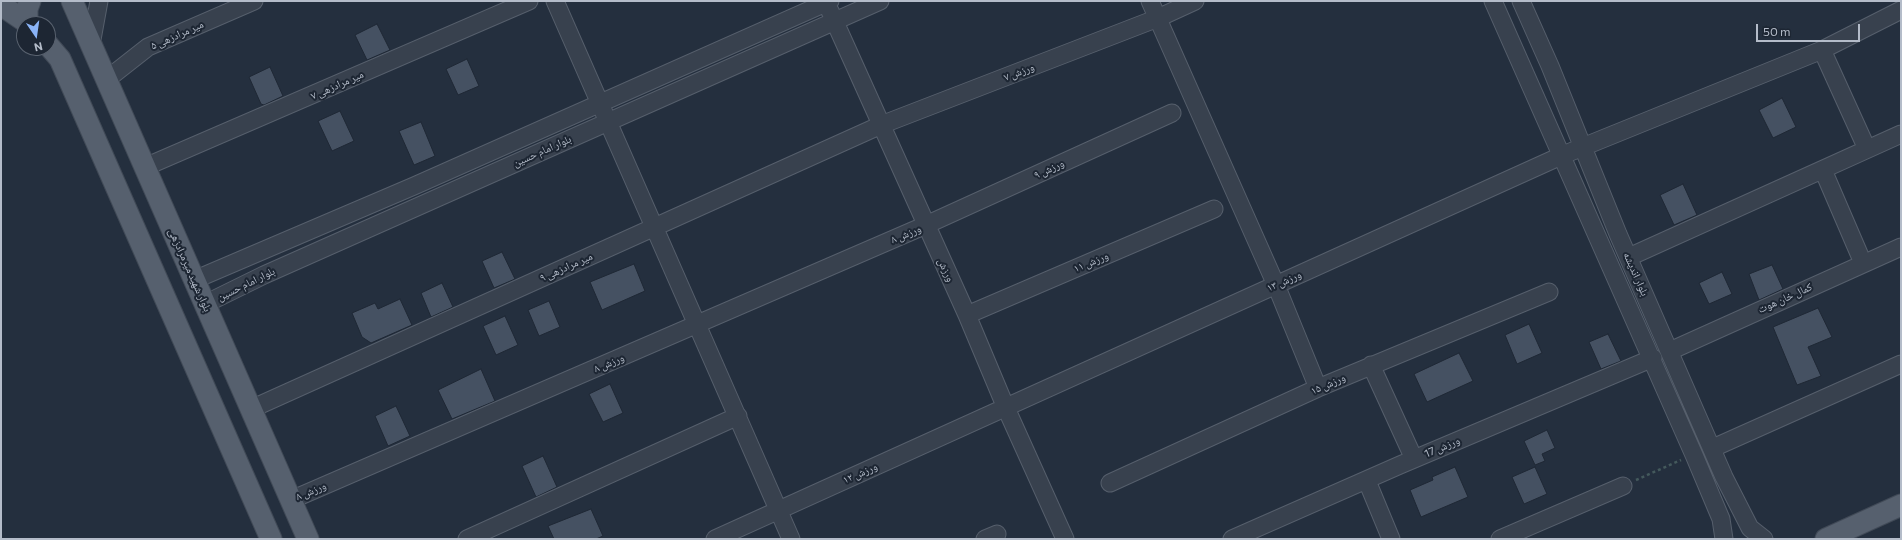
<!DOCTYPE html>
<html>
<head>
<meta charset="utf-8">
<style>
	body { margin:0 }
	#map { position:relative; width:1902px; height:540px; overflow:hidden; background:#242f3e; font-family:Commissioner,sans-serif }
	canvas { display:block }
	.frame { position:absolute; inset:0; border:2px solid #b4bcc9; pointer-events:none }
	.north { position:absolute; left:16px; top:16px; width:40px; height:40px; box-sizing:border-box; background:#1d2633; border:1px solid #59626f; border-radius:50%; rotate:167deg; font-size:11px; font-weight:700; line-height:16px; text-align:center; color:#b4bcc9 }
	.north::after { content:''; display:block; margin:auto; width:14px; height:18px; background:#8ab4f8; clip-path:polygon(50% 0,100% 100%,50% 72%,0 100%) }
	.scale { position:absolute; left:1756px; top:24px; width:104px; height:18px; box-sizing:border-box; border:2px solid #b4bcc9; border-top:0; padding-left:5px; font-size:12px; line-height:14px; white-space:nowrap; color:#b4bcc9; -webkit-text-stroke:3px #1d2633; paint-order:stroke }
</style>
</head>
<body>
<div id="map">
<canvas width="1902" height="540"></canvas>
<div class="frame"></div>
<div class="north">N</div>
<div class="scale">50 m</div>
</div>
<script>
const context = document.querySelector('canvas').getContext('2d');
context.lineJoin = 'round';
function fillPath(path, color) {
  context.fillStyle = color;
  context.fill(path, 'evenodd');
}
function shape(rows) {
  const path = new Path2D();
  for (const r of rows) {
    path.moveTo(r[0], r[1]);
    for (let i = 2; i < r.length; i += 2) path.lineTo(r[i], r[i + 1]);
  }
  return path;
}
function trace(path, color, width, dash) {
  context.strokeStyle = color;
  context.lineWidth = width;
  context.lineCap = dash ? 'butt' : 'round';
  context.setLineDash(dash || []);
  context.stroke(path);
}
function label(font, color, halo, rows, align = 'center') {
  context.font = font + ' Commissioner,"Noto Naskh Arabic",sans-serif';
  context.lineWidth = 4;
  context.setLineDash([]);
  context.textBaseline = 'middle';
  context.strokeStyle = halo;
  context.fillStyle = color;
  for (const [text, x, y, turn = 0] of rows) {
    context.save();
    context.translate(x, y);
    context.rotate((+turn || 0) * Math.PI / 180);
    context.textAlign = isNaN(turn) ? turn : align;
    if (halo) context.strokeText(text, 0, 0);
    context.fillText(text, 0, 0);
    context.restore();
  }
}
const building = shape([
	[377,24,390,50,367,60,355,35,377,24],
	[467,59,479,86,458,95,446,69,467,59],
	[270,67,283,96,264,105,261,104,249,77,270,67],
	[1782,98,1796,127,1773,138,1759,110,1782,98],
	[340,111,354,141,332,151,318,121,340,111],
	[421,122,435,156,414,165,399,131,421,122],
	[1683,184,1697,215,1674,225,1660,195,1683,184],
	[502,252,515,279,494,288,482,261,502,252],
	[634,264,645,291,602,310,590,282,634,264],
	[1772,265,1783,289,1759,300,1749,274,1772,265],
	[1722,272,1732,294,1709,304,1699,283,1722,272],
	[442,283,453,307,431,317,421,293,442,283],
	[400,299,412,325,371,343,362,337,352,313,375,303,378,309,400,299],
	[549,301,560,327,539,336,528,310,549,301],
	[1818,308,1832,337,1808,347,1821,376,1797,385,1773,327,1818,308],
	[505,316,518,345,496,355,483,326,505,316],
	[1529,324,1542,353,1517,364,1505,335,1529,324],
	[1608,334,1621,361,1601,369,1589,342,1608,334],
	[1459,353,1473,381,1427,402,1414,374,1459,353],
	[481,369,495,401,452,419,438,390,481,369],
	[610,384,623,413,603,422,589,394,610,384],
	[396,406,410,436,388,446,375,416,396,406],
	[1547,430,1555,448,1542,454,1545,461,1535,465,1524,441,1547,430],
	[543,456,557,487,536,497,522,466,543,456],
	[1455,467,1468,497,1421,517,1410,490,1433,480,1432,477,1455,467],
	[1535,467,1547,494,1524,504,1512,477,1535,467],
	[591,509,603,536,596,539,554,539,548,526,591,509]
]);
fillPath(building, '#455162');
trace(building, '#1f2835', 1);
const minor = shape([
	[555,1,791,539],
	[1150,1,1276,285,1318,388],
	[1493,1,1694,455,1721,519,1724,539],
	[1521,1,1550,66,1618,234,1724,477,1750,528,1764,539],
	[830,11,967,315,1006,408,1065,539],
	[91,45,99,1],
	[1822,50,1867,149],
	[106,80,148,47,254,1],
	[145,167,529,1],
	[1823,170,1863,263],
	[1629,257,1901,134],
	[194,280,414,186,830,1],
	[205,304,264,275,880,1],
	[967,315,1214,209],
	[1670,351,1901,247],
	[1371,365,1414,459],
	[251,409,881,125,1158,18,1195,1],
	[1713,448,1901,364],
	[1367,481,1391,539],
	[1110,483,1318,388,1549,292],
	[291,500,926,225,1172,113],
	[467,539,738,416],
	[715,539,1563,155,1822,50,1901,10],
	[985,539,997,534],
	[1232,539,1400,465,1653,358],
	[1500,539,1623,486]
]);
const major = shape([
	[72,1,308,539],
	[1,5,29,24],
	[27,22,27,9,30,1],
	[48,45,60,59,271,539],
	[1826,539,1901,505]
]);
trace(minor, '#565f6c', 19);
trace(major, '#414a57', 23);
trace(shape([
	[1636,480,1681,460]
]), '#44595c', 2.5, [3, 3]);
trace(minor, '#38414e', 17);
trace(major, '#56606e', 21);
label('11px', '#b4bcc9', '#1d2633', [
	["میر مرادزهی ۵",177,35,-24],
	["ورزش ۷",1019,72,-21],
	["میر مرادزهی ۷",337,85,-24],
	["بلوار امام حسین",542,151,-24],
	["ورزش ۹",1049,169,-25],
	["ورزش ۸",906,234,-23],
	["ورزش ۱۱",1091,262,-23],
	["میر مرادزهی ۹",566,267,-24],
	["بلوار شهید میرمرادزهی",190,270,66],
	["ورزش",946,270,65],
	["بلوار اندیشه",1636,274,66],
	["ورزش ۱۳",1284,281,-24],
	["بلوار امام حسین",246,284,-26],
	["کمال خان هوت",1785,298,-24],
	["ورزش ۸",609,363,-23],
	["ورزش ۱۵",1328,384,-24],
	["ورزش 17",1442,447,-23],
	["ورزش ۱۲",860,473,-24],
	["ورزش ۸",311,491,-23]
]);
</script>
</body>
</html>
